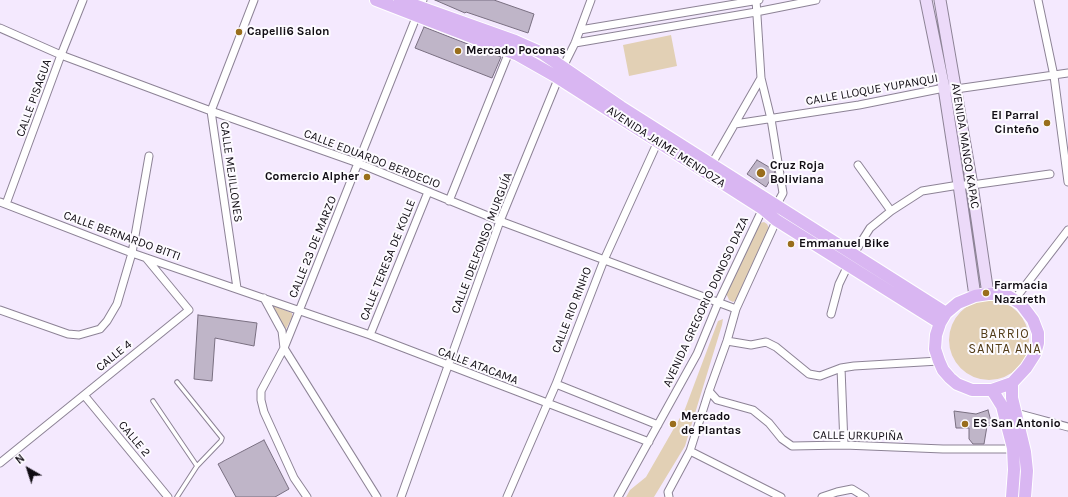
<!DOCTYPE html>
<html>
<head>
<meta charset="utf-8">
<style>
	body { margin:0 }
	#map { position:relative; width:1068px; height:497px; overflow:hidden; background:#f4e9fe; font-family:Karla,sans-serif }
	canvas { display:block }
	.north { position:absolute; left:8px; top:449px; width:40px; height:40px; -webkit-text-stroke:3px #fdfbff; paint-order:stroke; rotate:321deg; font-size:11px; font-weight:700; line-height:16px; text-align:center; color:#100c13 }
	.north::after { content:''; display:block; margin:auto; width:14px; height:18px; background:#100c13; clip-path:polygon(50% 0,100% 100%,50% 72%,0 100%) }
</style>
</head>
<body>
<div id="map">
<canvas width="1068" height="497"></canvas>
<div class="north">N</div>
</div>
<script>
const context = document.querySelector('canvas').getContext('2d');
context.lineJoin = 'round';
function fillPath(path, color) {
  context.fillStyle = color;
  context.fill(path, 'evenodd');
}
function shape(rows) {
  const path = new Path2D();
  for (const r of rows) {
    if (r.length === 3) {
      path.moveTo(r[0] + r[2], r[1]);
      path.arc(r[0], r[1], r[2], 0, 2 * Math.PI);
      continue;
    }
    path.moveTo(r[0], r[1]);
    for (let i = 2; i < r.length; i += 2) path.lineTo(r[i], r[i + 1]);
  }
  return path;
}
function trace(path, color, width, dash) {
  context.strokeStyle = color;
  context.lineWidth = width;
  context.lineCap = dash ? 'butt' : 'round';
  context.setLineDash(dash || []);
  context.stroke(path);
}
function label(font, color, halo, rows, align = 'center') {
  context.font = font + ' Karla,sans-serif';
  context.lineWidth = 4;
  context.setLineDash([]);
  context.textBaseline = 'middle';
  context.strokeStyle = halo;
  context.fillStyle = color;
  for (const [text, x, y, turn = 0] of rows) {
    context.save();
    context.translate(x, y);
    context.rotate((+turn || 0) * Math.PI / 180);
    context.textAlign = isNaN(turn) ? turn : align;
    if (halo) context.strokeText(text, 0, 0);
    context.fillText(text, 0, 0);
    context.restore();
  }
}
fillPath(shape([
	[671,35,677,66,629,76,623,45],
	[764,222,767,224,769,228,736,300,733,302,729,300,726,293,760,223],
	[989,340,40],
	[271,305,292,313,292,317,286,329],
	[723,319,722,325,685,446,654,497,626,497,630,490,646,477,685,409,718,321]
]), '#e2d0b5');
const building = shape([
	[435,0,494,0,534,14,528,33,466,12,465,13,435,0],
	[424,27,501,57,492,78,415,48,424,27],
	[757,160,774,170,775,172,766,187,747,174,757,160],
	[198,315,257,323,254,346,215,338,212,381,194,379,198,315],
	[988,410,992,425,987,426,984,444,973,444,969,439,969,428,956,428,954,411,976,414,988,410],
	[264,440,289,489,275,497,236,497,218,464,264,440]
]);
fillPath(building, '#bfb5c8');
trace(building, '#796f81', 1);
const service = shape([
	[177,382,222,438,221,441,197,466,177,497],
	[153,401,197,466]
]);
const minor = shape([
	[756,0,761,78,771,119,783,193,776,206],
	[1038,0,1054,76,1068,182],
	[0,28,61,55,211,111,358,163,500,221,736,309],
	[580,30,759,0],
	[575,43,756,12,816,0],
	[735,124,859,105,944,88,956,89,1068,73],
	[858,165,891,211],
	[710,167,761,78],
	[449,201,509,52],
	[0,202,132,253,370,335,649,442],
	[6,204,61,55,83,0],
	[237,288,211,111,254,0],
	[264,298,282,331,284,348,377,497],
	[1015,299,1068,230],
	[0,310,68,334,79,335,100,329,107,321,117,304,132,253,149,156],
	[831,314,839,284,853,255,870,228,891,211,922,191,959,185,972,185,1050,174],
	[370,335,428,192],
	[727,341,751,345,766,342,776,347,809,374,820,376,841,368,854,366,939,361],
	[841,368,844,445],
	[556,384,658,425],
	[709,391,717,400,753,410,769,423,782,439,792,446,844,445,943,449,1015,449],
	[84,395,168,497],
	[1016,413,1068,427],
	[690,451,781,497],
	[0,463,189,310,146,258],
	[307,497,294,478,264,412,261,400,261,391,284,348,299,311,423,0],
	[401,497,500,221,563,67,575,43,591,0],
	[507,497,556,384,604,260,659,139],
	[618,497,697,354,718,303,764,206],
	[669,497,668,492,690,451,709,391,727,341,736,309,778,217],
	[822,497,837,492,852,489,865,497]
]);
const secondary = shape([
	[926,0,944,88,959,185,975,296],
	[940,0,972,185,988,294]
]);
const primary = shape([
	[376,0,518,55,555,76,763,209,776,220,940,323],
	[400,0,515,41,542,53,621,107,946,313],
	[988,294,1001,294,1008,296,1021,304,1033,320,1038,333,1038,343,1035,354,1026,368,1012,383,992,390,972,390,957,384,950,378,943,370,939,361,935,349,936,335,940,323,946,313,958,303,975,296,988,294],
	[1012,383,1012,398,1025,452,1027,471,1025,497],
	[992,390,1002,406,1013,448,1014,470,1012,497]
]);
trace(service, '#8d8396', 5.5);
trace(minor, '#8d8396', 9);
trace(secondary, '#8d8396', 13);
trace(primary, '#fff', 14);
trace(service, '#fff', 3.5);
trace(minor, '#fff', 7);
trace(secondary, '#ecdaf9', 11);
trace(primary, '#d9b6f2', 12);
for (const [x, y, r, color] of [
	[239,32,4,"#996e1c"],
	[458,51,4,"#996e1c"],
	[1047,123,4,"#996e1c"],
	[761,173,5,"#996e1c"],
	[367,177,4,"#996e1c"],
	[791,244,4,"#996e1c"],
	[986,293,4,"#996e1c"],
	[673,424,4,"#996e1c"],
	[965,424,4,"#996e1c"]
]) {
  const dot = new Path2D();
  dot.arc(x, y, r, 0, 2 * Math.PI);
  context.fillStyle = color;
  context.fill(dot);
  trace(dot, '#fdfbff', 1.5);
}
label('bold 12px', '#100c13', '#fdfbff', [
	["Capelli6 Salon",247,32],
	["Mercado Poconas",466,51],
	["El Parral",1039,116,"right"],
	["Cinteño",1039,130,"right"],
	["Cruz Roja",770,166],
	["Boliviana",770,180],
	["Comercio Alpher",359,177,"right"],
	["Emmanuel Bike",799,244],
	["Farmacia",994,286],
	["Nazareth",994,300],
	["Mercado",681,417],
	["de Plantas",681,431],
	["ES San Antonio",973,424]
], 'left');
label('12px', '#100c13', '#fdfbff', [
	["CALLE LLOQUE YUPANQUI",872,90,-10],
	["CALLE PISAGUA",34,98,-70],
	["AVENIDA MANCO KAPAC",965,146,81],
	["AVENIDA JAIME MENDOZA",666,147,33],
	["CALLE EDUARDO BERDECIO",372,159,21],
	["CALLE MEJILLONES",231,172,82],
	["CALLE BERNARDO BITTI",122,236,20],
	["CALLE IDELFONSO MURGUÍA",482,243,-69],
	["CALLE 23 DE MARZO",313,247,-68],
	["CALLE TERESA DE KOLLE",388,260,-68],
	["AVENIDA GREGORIO DONOSO DAZA",706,302,-65],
	["CALLE RIO RINHO",572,310,-69],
	["CALLE 4",114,356,-39],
	["CALLE ATACAMA",478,366,21],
	["CALLE URKUPIÑA",858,436,1],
	["CALLE 2",134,439,50]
]);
context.letterSpacing = '1px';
label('13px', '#523c18', '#fdfbff', [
	["BARRIO",1005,334],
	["SANTA ANA",1005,349]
]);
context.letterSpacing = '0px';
</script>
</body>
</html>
